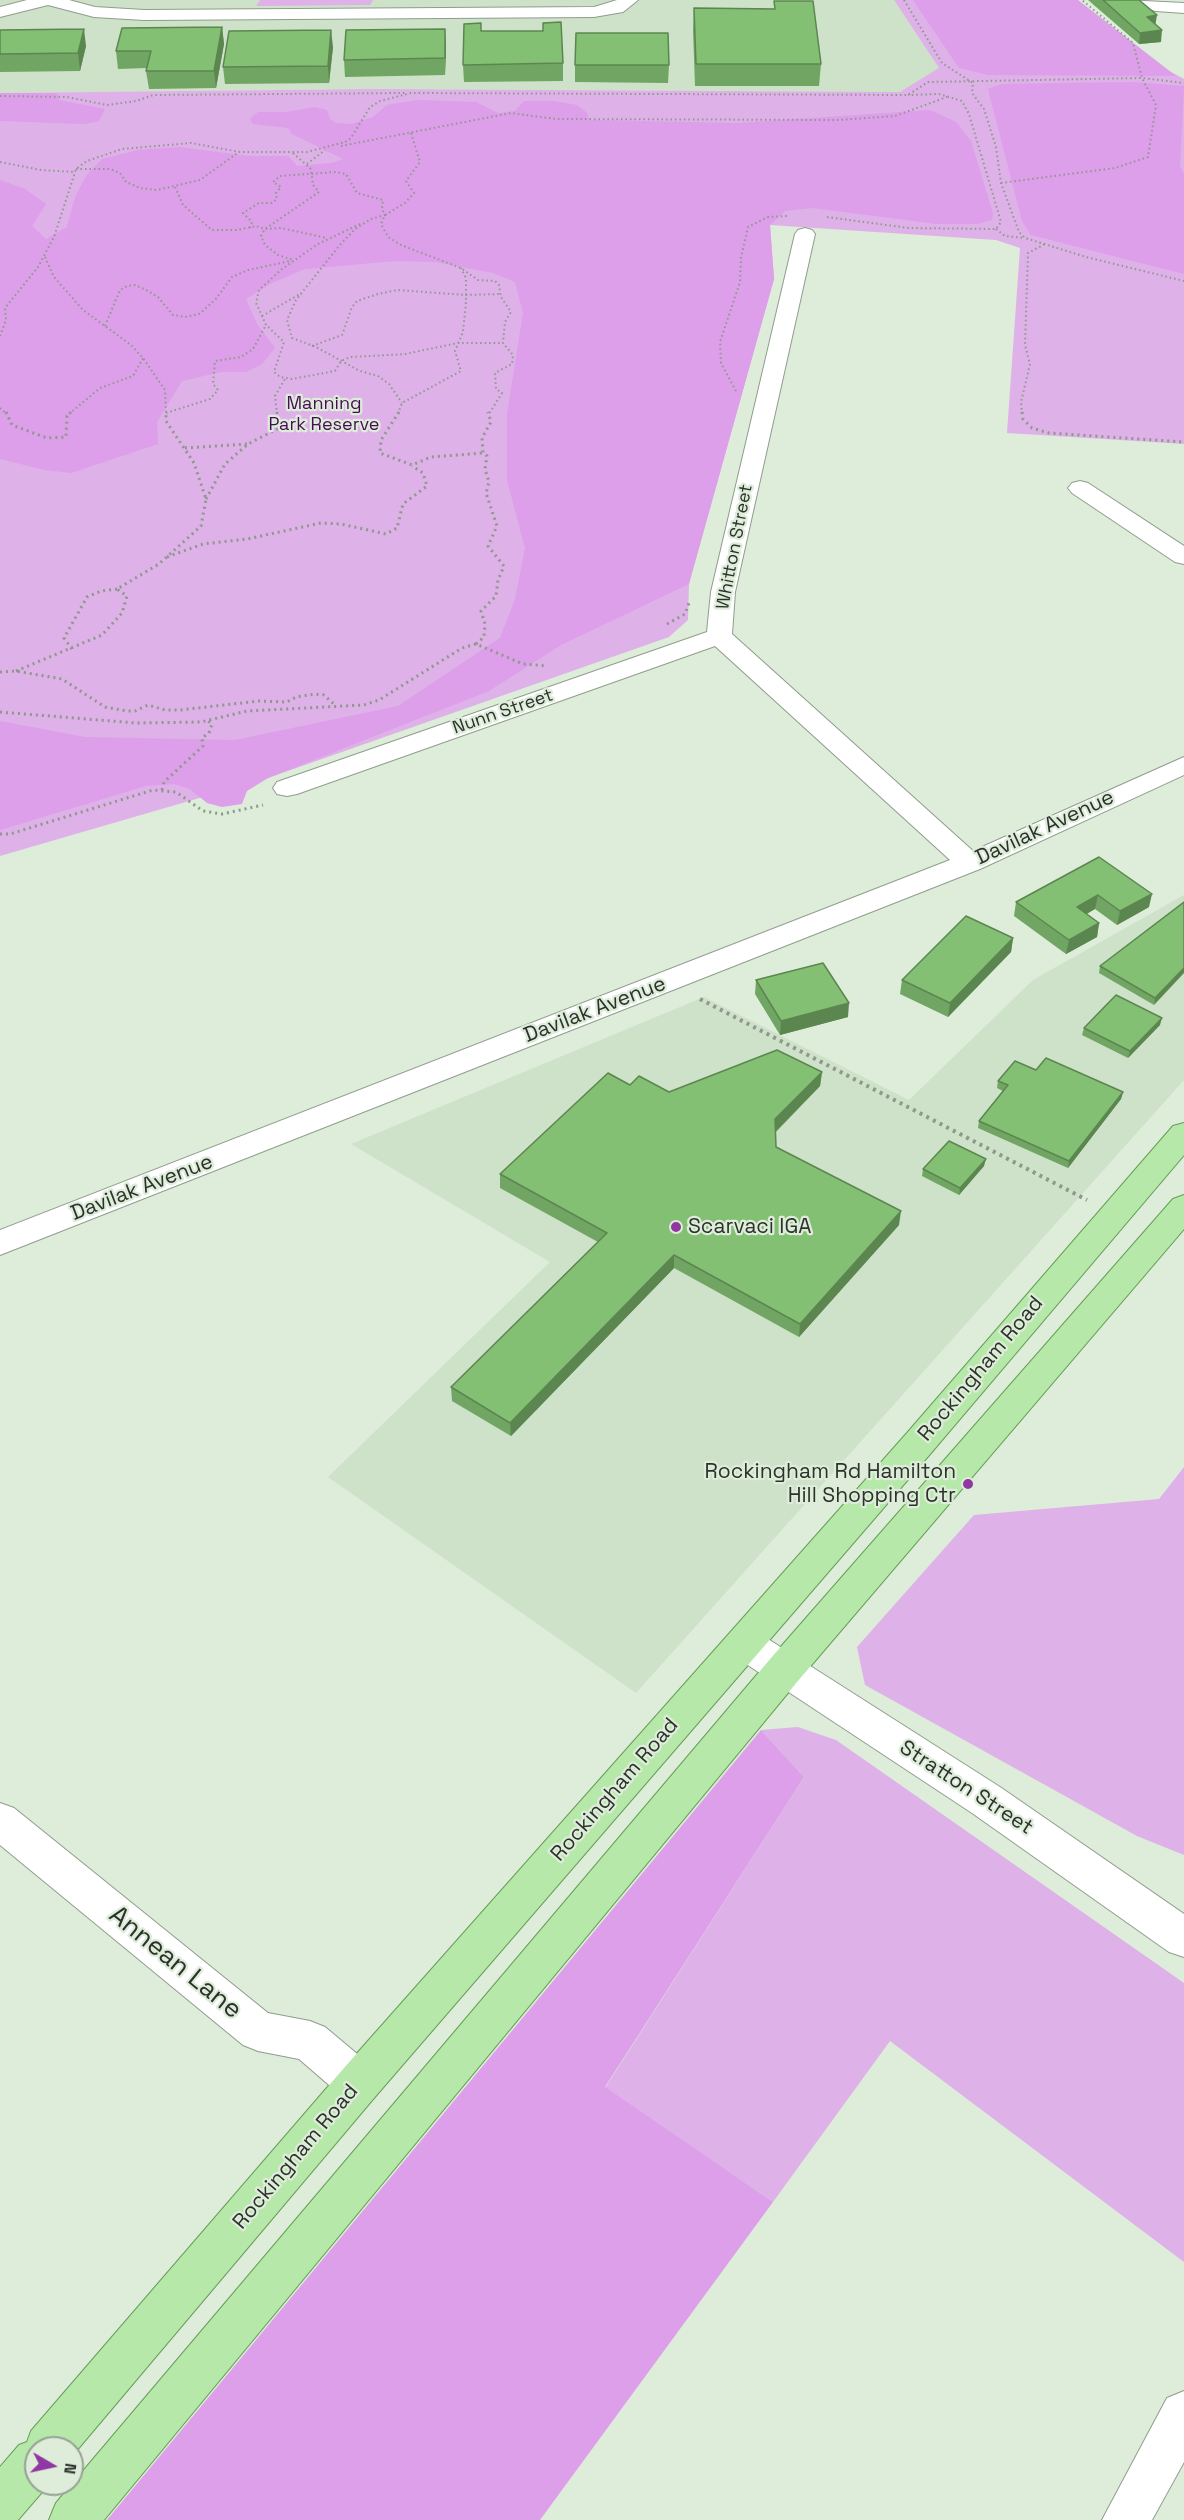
<!DOCTYPE html>
<html>
<head>
<meta charset="utf-8">
<style>
	body { margin:0 }
	#map { position:relative; width:1184px; height:2520px; overflow:hidden; background:#deecda; font-family:"Space Grotesk",sans-serif }
	canvas { display:block }
	.north { position:absolute; left:24px; top:2436px; width:60px; height:60px; box-sizing:border-box; background:#deecda; border:2px solid #97a294; border-radius:50%; rotate:99deg; font-size:16px; font-weight:700; line-height:24px; text-align:center; color:#2c322b }
	.north::after { content:''; display:block; margin:auto; width:21px; height:27px; background:#9037a2; clip-path:polygon(50% 0,100% 100%,50% 72%,0 100%) }
</style>
</head>
<body>
<div id="map">
<canvas width="1184" height="2520"></canvas>
<div class="north">N</div>
</div>
<script>
const context = document.querySelector('canvas').getContext('2d');
context.lineJoin = 'round';
function fillPath(path, color) {
  context.fillStyle = color;
  context.fill(path, 'evenodd');
}
function shape(rows) {
  const path = new Path2D();
  for (const r of rows) {
    path.moveTo(r[0], r[1]);
    for (let i = 2; i < r.length; i += 2) path.lineTo(r[i], r[i + 1]);
  }
  return path;
}
function trace(path, color, width, dash) {
  context.strokeStyle = color;
  context.lineWidth = width;
  context.lineCap = dash ? 'butt' : 'round';
  context.setLineDash(dash || []);
  context.stroke(path);
}
function label(font, color, halo, rows, align = 'center') {
  context.font = font + ' "Space Grotesk",sans-serif';
  context.lineWidth = 4.5;
  context.setLineDash([]);
  context.textBaseline = 'middle';
  context.strokeStyle = halo;
  context.fillStyle = color;
  for (const [text, x, y, turn = 0] of rows) {
    context.save();
    context.translate(x, y);
    context.rotate((+turn || 0) * Math.PI / 180);
    context.textAlign = isNaN(turn) ? turn : align;
    if (halo) context.strokeText(text, 0, 0);
    context.fillText(text, 0, 0);
    context.restore();
  }
}
fillPath(shape([
	[0,0,894,0,940,69,900,92,372,89,0,93],
	[1184,895,1184,1080,636,1693,328,1477,550,1262,351,1144,704,997,909,1100,1033,980]
]), '#cee1c9');
fillPath(shape([
	[260,0,373,0,370,5,256,6],
	[894,0,1076,0,1153,62,1184,79,1184,444,1007,433,1020,248,996,240,770,225,774,279,689,583,688,620,669,637,268,778,0,856,0,93,372,89,900,92,939,68],
	[1184,1467,1184,1855,1137,1836,865,1685,857,1647,974,1515,1159,1499],
	[798,1727,836,1740,1184,1983,1184,2262,890,2041,773,2202,605,2088,804,1777,761,1730]
]), '#deb1e8');
fillPath(shape([
	[913,0,1078,0,1176,76,988,75,959,68],
	[1132,82,1184,86,1180,166,1184,174,1184,274,1031,235,1022,221,988,89,1002,84],
	[0,93,57,93,59,100,105,109,99,121,85,124,0,121],
	[417,100,476,102,498,113,515,111,524,101,554,101,577,105,587,113,589,120,738,123,930,110,956,122,971,141,993,213,992,220,977,224,937,224,812,208,785,211,770,225,774,279,689,584,561,645,489,691,268,778,247,791,242,804,222,807,207,803,190,789,174,784,146,786,0,830,0,721,85,737,235,740,398,706,500,638,515,599,525,548,507,480,507,414,523,313,515,282,493,273,436,262,396,261,305,269,272,283,246,299,257,324,275,348,262,364,246,372,221,372,182,381,157,422,158,444,71,473,45,470,0,459,0,180,25,189,46,204,32,226,46,239,67,227,75,197,86,176,102,159,138,150,179,147,249,156,288,156,297,166,332,163,343,159,292,134,288,128,253,124,250,119,258,112,287,112,315,107,327,110,330,119,336,123,351,124,373,117,387,105],
	[761,1730,804,1777,605,2087,773,2202,540,2520,107,2520]
]), '#dd9eea');
const minor = shape([
	[27,0,69,0,95,7,144,10,594,7,617,0,638,0,623,12,594,17,144,20,94,17,48,5,0,17,0,7,27,0],
	[1124,0,1184,3,1184,13,1156,11,1127,4,1124,0],
	[805,228,812,230,815,234,735,592,732,634,973,851,1184,757,1184,775,980,869,0,1255,0,1230,950,860,715,646,297,794,287,796,277,794,273,788,277,782,707,632,711,592,795,234,798,230,805,228],
	[1080,481,1088,483,1184,546,1184,564,1175,562,1072,493,1068,488,1072,483,1080,481],
	[744,1627,757,1632,1000,1787,1184,1914,1184,1957,1169,1952,972,1813,731,1654,725,1643,731,1632,744,1627],
	[0,1803,14,1808,268,2013,310,2021,325,2027,374,2068,381,2083,374,2098,359,2104,344,2098,299,2059,258,2051,243,2045,0,1845,0,1803],
	[1184,2391,1184,2462,1152,2520,1102,2520,1167,2398,1184,2391]
]);
const major = shape([
	[1184,1123,1184,1155,931,1453,374,2098,72,2456,72,2448,36,2448,36,2484,49,2484,18,2520,0,2520,0,2467,19,2445,27,2442,31,2431,344,2068,907,1433,1173,1126,1184,1123],
	[1184,1195,1184,1229,797,1682,104,2520,49,2520,56,2503,771,1658,1173,1199,1184,1195]
]);
trace(minor, '#909d8d', 2);
trace(major, '#669e57', 2);
trace(shape([
	[904,0,942,63,973,83,972,93,984,109,996,147,1001,183,1019,232,1025,238,1086,257,1184,281],
	[0,96,67,97,107,105,136,101,153,95,405,93],
	[411,133,420,162,406,181,414,193,405,203,385,215,381,224,388,237,401,245,461,268,478,280,495,281,499,285,501,297,511,312,505,322,503,343,513,355,512,364,495,373,496,389,502,393,489,414],
	[341,146,511,113,556,119,838,120,895,116,947,97],
	[293,153,311,169,313,185,319,192,265,229,261,236,265,245,278,255,293,260],
	[0,162,41,170,75,172],
	[307,164,325,150],
	[76,169,110,169,120,173,126,182,140,188,157,190,200,180,239,152],
	[1001,183,1115,168,1148,157,1156,105,1142,78,1133,43,1082,0],
	[175,187,183,205,212,230,237,230,256,226,265,229,281,228,327,238],
	[827,217,909,228,996,229,1001,222,969,114,962,101,939,94,908,95],
	[360,224,318,244,282,269,259,290,256,303,266,325,284,342,274,372,280,377,292,379,335,371,341,361,350,357,405,354,458,343,503,343],
	[250,228,252,222,243,213,259,203,272,203,277,199,276,193,281,187,273,182,280,176,336,172,346,174,357,193,383,200,382,209,385,215,371,219,355,229,339,246,296,300,287,320,292,338,316,347,360,371,378,376,389,384,402,403],
	[996,229,1005,236,1025,238],
	[45,257,54,277,83,310,131,345,143,358,165,390,166,414],
	[262,316,300,294],
	[105,326,120,290,127,286,135,285,146,290,158,297,173,315,185,317,199,314,215,300,232,277,248,270,290,261],
	[0,336,6,320,5,308,38,267,54,237,76,169,87,161,122,149,191,143,240,152,307,152,345,142,351,138,370,107,380,101,411,93,908,95,928,82,1142,78,1184,83],
	[312,346,342,335,352,307,357,301,378,294,397,290,466,295,500,294],
	[736,391,721,363,720,342,740,282,741,258,748,227,768,217,787,216],
	[0,408,7,414],
	[166,413,210,399,218,390,213,384,215,361,241,357,253,349,266,325],
	[69,414,100,388,133,376,143,358],
	[277,414,275,396,285,379],
	[398,414,402,403,461,371,455,351,463,332,466,302,466,278,461,268],
	[1022,414,1021,402,1030,364,1025,345,1028,253,1045,244]
]), '#8e988b', 2, [1.5, 3]);
trace(shape([
	[6,412,12,425,47,438,66,437,67,416,71,412],
	[399,412,381,440,380,453,412,465,431,457,483,453],
	[1022,412,1023,419,1032,428,1049,433,1184,442],
	[185,448,247,444],
	[206,499,225,464,248,444,279,428,277,412],
	[167,557,203,544,247,539,321,523,341,524,386,534,397,528,403,504,427,486,423,473,412,466],
	[667,624,685,614,689,603],
	[476,644,484,637,485,624,481,611,496,596,498,580,504,566,488,546,497,526,486,493,489,482,485,469,487,456,483,453,482,438,491,422,488,412],
	[72,649,64,638,87,597,101,591,117,589],
	[16,671,102,635,122,613,127,596,117,589,159,564,201,526,206,499,194,463,166,421,166,412],
	[0,672,16,671,62,679,105,707,127,711,135,711,148,705,165,710,180,710,259,701,287,702,296,697,315,694,324,695,336,706],
	[0,712,136,723,201,722,247,711,364,705,379,700,462,648,476,644,523,664,547,666],
	[162,790,164,782,203,746,202,738,209,733,212,724,208,721],
	[0,834,10,834,153,790,176,792,203,811,222,814,263,805]
]), '#8e988b', 3, [2, 4]);
trace(shape([
	[700,999,1087,1200]
]), '#8e988b', 4, [3, 4.5]);
fillPath(minor, '#fff');
fillPath(major, '#b6e8a9');
fillPath(shape([
	[1088,0,1139,0,1155,24,1161,42,1139,44],
	[774,1,821,64,819,86,695,86,693,30,694,8,774,9],
	[222,27,224,44,216,88,149,89,146,71,147,68,118,69,116,51],
	[0,30,86,46,80,71,0,72],
	[446,46,445,75,345,77,344,60],
	[333,47,329,83,225,84,223,67],
	[563,63,563,81,464,82,463,65],
	[575,65,669,65,668,83,575,82],
	[1099,857,1149,907,1117,925,1095,909,1087,914,1099,923,1097,937,1066,954,1014,916,1016,902],
	[1184,902,1154,1005,1099,973,1100,966],
	[1013,938,1011,952,948,1017,900,994,902,980],
	[756,980,848,1017,780,1035,755,994],
	[1160,1025,1128,1058,1082,1035,1084,1028],
	[1036,1070,1123,1092,1121,1099,1068,1168,978,1128,979,1121,1003,1091,997,1088,998,1081],
	[822,1072,820,1086,776,1132,776,1147,899,1225,799,1337,674,1268,511,1436,452,1401,451,1387,598,1242,500,1188,500,1174,630,1085,669,1092],
	[984,1166,959,1195,922,1176,923,1169]
]), '#71a563');
fillPath(shape([
	[1157,15,1155,27,1147,17],
	[222,27,224,44,216,88,214,71],
	[84,29,86,46,80,71,78,53],
	[445,29,446,46,445,75],
	[331,30,333,47,329,83,328,66],
	[1162,30,1161,42,1139,44,1140,33],
	[1152,894,1149,907,1117,925,1120,911],
	[1098,895,1095,909,1074,920,1077,907],
	[1099,923,1097,937,1066,954,1069,940],
	[1013,938,1011,952,948,1017,950,1003],
	[1184,968,1184,973,1154,1005,1155,998],
	[849,1003,848,1017,780,1035,781,1021],
	[1162,1018,1160,1025,1128,1058,1130,1051],
	[822,1072,820,1086,774,1133,775,1119],
	[1123,1092,1121,1099,1068,1168,1069,1161],
	[986,1159,984,1166,959,1195,960,1188],
	[901,1211,899,1225,799,1337,800,1324],
	[674,1255,674,1268,511,1436,510,1423]
]), '#5c8650');
const building = shape([
	[1103,0,1139,0,1157,15,1147,17,1162,30,1140,33,1103,0],
	[774,1,813,1,821,64,696,64,694,8,775,9,774,1],
	[561,22,563,63,463,65,464,24,481,23,481,31,543,31,543,23,561,22],
	[222,27,214,71,146,71,151,51,116,51,122,28,222,27],
	[84,29,78,53,0,54,0,30,84,29],
	[445,29,445,58,344,60,346,30,445,29],
	[331,30,328,66,223,67,229,31,331,30],
	[576,33,668,33,669,65,575,65,576,33],
	[1099,857,1152,894,1120,911,1098,895,1077,907,1099,923,1069,940,1016,902,1099,857],
	[1184,902,1184,968,1155,998,1100,966,1184,902],
	[966,916,1013,938,950,1003,902,980,966,916],
	[823,963,849,1003,781,1021,756,980,823,963],
	[1116,995,1162,1018,1130,1051,1084,1028,1116,995],
	[777,1050,822,1072,775,1119,776,1147,901,1211,800,1324,674,1255,510,1423,451,1387,607,1233,500,1174,608,1073,630,1085,639,1076,669,1092,777,1050],
	[1046,1058,1123,1092,1069,1161,979,1121,1008,1085,998,1081,1015,1061,1036,1070,1046,1058],
	[949,1141,986,1159,960,1188,923,1169,949,1141]
]);
fillPath(building, '#83c073');
trace(building, '#5c8650', 1.5);
for (const [x, y, r, color] of [
	[676,1227,6,"#9037a2"],
	[968,1484,6,"#9037a2"]
]) {
  const dot = new Path2D();
  dot.arc(x, y, r, 0, 2 * Math.PI);
  context.fillStyle = color;
  context.fill(dot);
  trace(dot, '#deecda', 2);
}
label('18px', '#460d52', '#deecda', [
	["Manning",324,404],
	["Park Reserve",324,425]
]);
label('18px', '#2c322b', '#deecda', [
	["Whitton Street",735,547,-79],
	["Nunn Street",503,712,-19]
]);
label('21px', '#2c322b', '#deecda', [
	["Davilak Avenue",1045,828,-25],
	["Davilak Avenue",595,1010,-21],
	["Davilak Avenue",142,1188,-21],
	["Rockingham Road",981,1369,-50],
	["Stratton Street",966,1788,33],
	["Rockingham Road",615,1790,-49],
	["Rockingham Road",296,2157,-50]
]);
label('21px', '#2c322b', '#deecda', [
	["Scarvaci IGA",688,1227],
	["Rockingham Rd Hamilton",956,1472,"right"],
	["Hill Shopping Ctr",956,1496,"right"]
], 'left');
label('26px', '#2c322b', '#deecda', [
	["Annean Lane",175,1963,39]
]);
</script>
</body>
</html>
